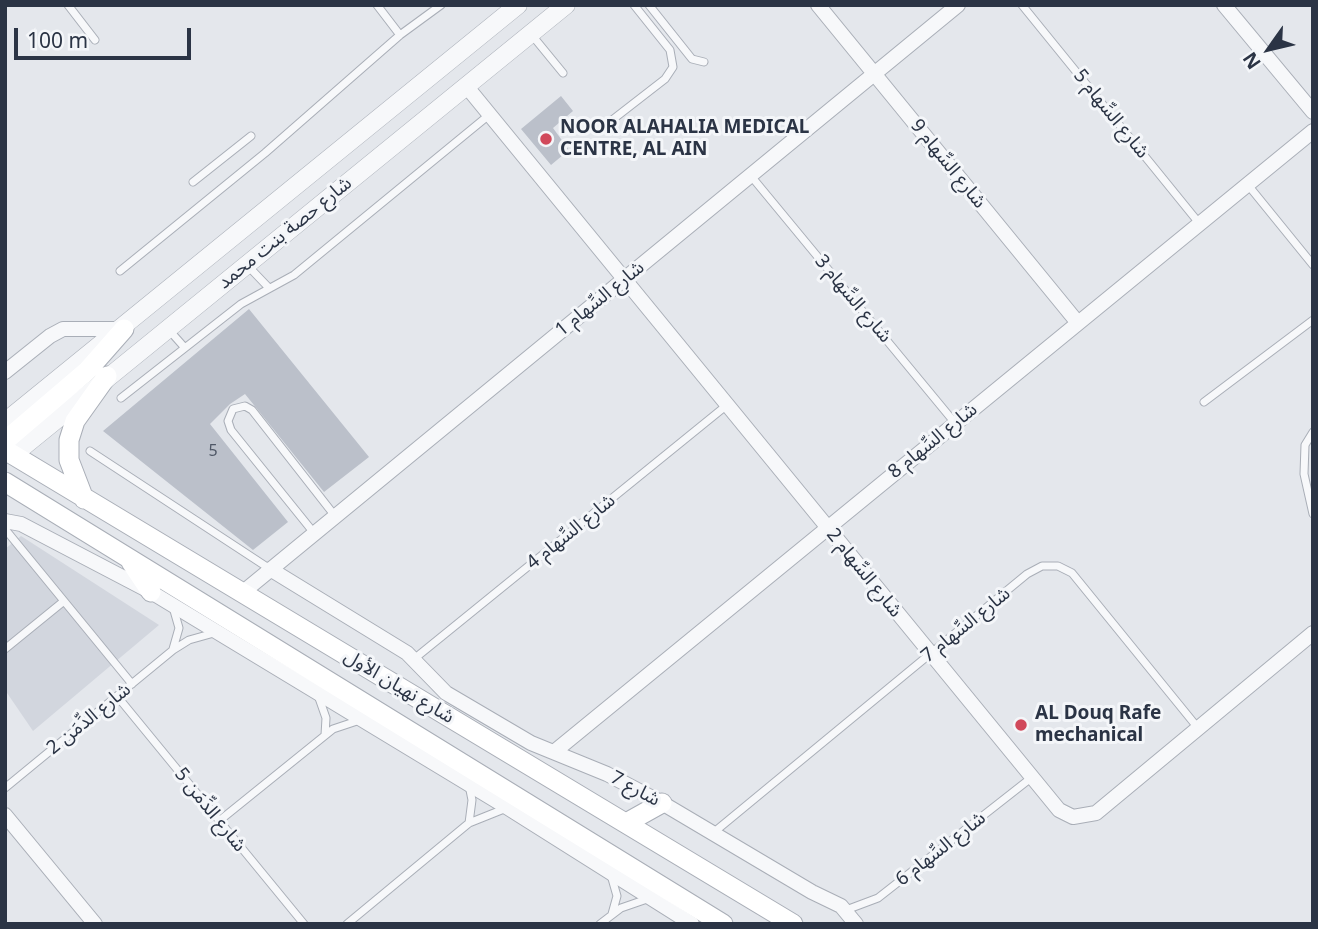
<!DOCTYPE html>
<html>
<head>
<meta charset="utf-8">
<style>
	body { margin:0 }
	#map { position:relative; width:1318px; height:929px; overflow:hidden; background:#e4e7ec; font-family:"Noto Sans",sans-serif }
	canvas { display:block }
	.frame { position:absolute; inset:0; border:7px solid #2b3445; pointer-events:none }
	.north { position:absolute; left:1234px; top:14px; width:70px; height:70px; -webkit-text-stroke:5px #f4f6f9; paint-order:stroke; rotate:236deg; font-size:19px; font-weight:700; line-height:28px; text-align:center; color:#2b3445 }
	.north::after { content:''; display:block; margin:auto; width:24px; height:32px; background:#2b3445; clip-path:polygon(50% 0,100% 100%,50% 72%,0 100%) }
	.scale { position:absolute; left:14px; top:28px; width:177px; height:32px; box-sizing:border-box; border:4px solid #2b3445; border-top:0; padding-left:9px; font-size:21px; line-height:24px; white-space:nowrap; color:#2b3445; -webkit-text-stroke:5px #f4f6f9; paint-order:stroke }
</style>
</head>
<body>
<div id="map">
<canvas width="1318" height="929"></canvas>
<div class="frame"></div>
<div class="north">N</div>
<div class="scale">100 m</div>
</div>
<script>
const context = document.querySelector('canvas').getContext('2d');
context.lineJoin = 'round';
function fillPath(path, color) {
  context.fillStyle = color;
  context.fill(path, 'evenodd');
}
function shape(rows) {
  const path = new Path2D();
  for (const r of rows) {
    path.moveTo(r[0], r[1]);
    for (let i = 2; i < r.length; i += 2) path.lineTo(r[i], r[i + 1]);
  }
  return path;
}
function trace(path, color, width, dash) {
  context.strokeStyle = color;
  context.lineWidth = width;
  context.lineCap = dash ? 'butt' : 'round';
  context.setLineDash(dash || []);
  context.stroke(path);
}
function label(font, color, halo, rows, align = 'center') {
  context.font = font + ' "Noto Sans","Noto Sans Arabic",sans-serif';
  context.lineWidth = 6;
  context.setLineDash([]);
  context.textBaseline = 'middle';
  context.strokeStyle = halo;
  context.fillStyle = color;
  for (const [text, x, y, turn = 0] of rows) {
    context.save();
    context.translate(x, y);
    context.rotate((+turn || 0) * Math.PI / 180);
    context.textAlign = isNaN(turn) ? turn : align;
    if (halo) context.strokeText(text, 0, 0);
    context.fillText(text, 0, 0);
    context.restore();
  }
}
fillPath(shape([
	[21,536,159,625,33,731,5,690,5,549]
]), '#d2d6de');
fillPath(shape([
	[561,96,573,111,553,128,569,150,551,165,521,129],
	[249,309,369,457,324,492,245,394,230,404,210,424,288,522,253,550,103,431]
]), '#bbc0ca');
const service = shape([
	[68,5,95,40],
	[377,5,400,35],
	[649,5,692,59,704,62],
	[1022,5,1199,223],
	[531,34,563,73],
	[607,124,665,79,673,67,670,50,634,5],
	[751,176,955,423],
	[193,182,251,136],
	[1248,185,1313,265],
	[248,266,269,288],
	[120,271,265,153,400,35,441,5],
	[169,330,185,348],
	[121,398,241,304,294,275,489,115],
	[1204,402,1313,320],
	[1313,432,1305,445,1304,474,1313,514],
	[90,451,270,569],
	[5,529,132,684],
	[314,533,231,430,228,421,233,409,245,406,252,410,335,516],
	[173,607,179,628,173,649],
	[5,649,64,601],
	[414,659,727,405],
	[117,696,304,924],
	[319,698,326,718,325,735],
	[469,785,472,800,469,823],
	[5,788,173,650,189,640,214,633],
	[219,821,333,729,360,720],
	[713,833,1027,574,1042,566,1058,566,1072,573,1198,728],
	[611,875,617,896,612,914],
	[846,910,878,898,1031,778],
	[347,924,469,823,504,809],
	[600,924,621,908,650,898]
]);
const minor = shape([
	[818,5,1078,323],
	[1224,5,1313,112],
	[467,87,1059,810,1073,817,1096,813,1313,633],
	[5,372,50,336,63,329,124,329],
	[5,521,21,524,151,592,508,808,692,924],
	[270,569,407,653,446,693,531,743,607,774,662,803,812,892,841,906,856,924],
	[242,593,958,5],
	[554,752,1313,131],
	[5,815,95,924]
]);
const tertiary = shape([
	[5,422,518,5],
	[13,455,566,5]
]);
const secondary = shape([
	[5,441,87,371,124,329],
	[5,450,793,924],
	[5,482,723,924],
	[84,499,69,460,69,440,75,421,107,376],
	[131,562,151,592],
	[628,822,662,803]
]);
trace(service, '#a9aeb7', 9);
trace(minor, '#a9aeb7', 16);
trace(tertiary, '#a9aeb7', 19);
trace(secondary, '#a9aeb7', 21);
trace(service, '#f7f8fa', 7);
trace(minor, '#f7f8fa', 14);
trace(tertiary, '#f7f8fa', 18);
trace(secondary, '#fff', 19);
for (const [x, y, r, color] of [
	[546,139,7,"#d1495b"],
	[1021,725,7,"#d1495b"]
]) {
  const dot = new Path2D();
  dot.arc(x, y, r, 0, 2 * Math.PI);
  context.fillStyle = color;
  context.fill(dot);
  trace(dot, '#f4f6f9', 2.5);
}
label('16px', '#4f5766', null, [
	["5",213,451]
]);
label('19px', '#2b3445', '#f4f6f9', [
	["شارع السِّهام 5",1111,114,51],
	["شارع السِّهام 9",948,164,51],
	["شارع حصة بنت محمد",285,233,-39],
	["شارع السِّهام 1",600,299,-39],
	["شارع السِّهام 3",853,299,50],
	["شارع السِّهام 8",933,441,-39],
	["شارع السِّهام 4",571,532,-39],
	["شارع السِّهام 2",864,573,51],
	["شارع السِّهام 7",966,625,-39],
	["شارع نهيان الأول",399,687,31],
	["شارع الدِّمَن 2",89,719,-39],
	["شارع 7",635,789,28],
	["شارع الدِّمَن 5",210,810,51],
	["شارع السِّهام 6",941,849,-38]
]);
label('bold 19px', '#2b3445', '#f4f6f9', [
	["NOOR ALAHALIA MEDICAL",560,128],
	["CENTRE, AL AIN",560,150],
	["AL Douq Rafe",1035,714],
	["mechanical",1035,736]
], 'left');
</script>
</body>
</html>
